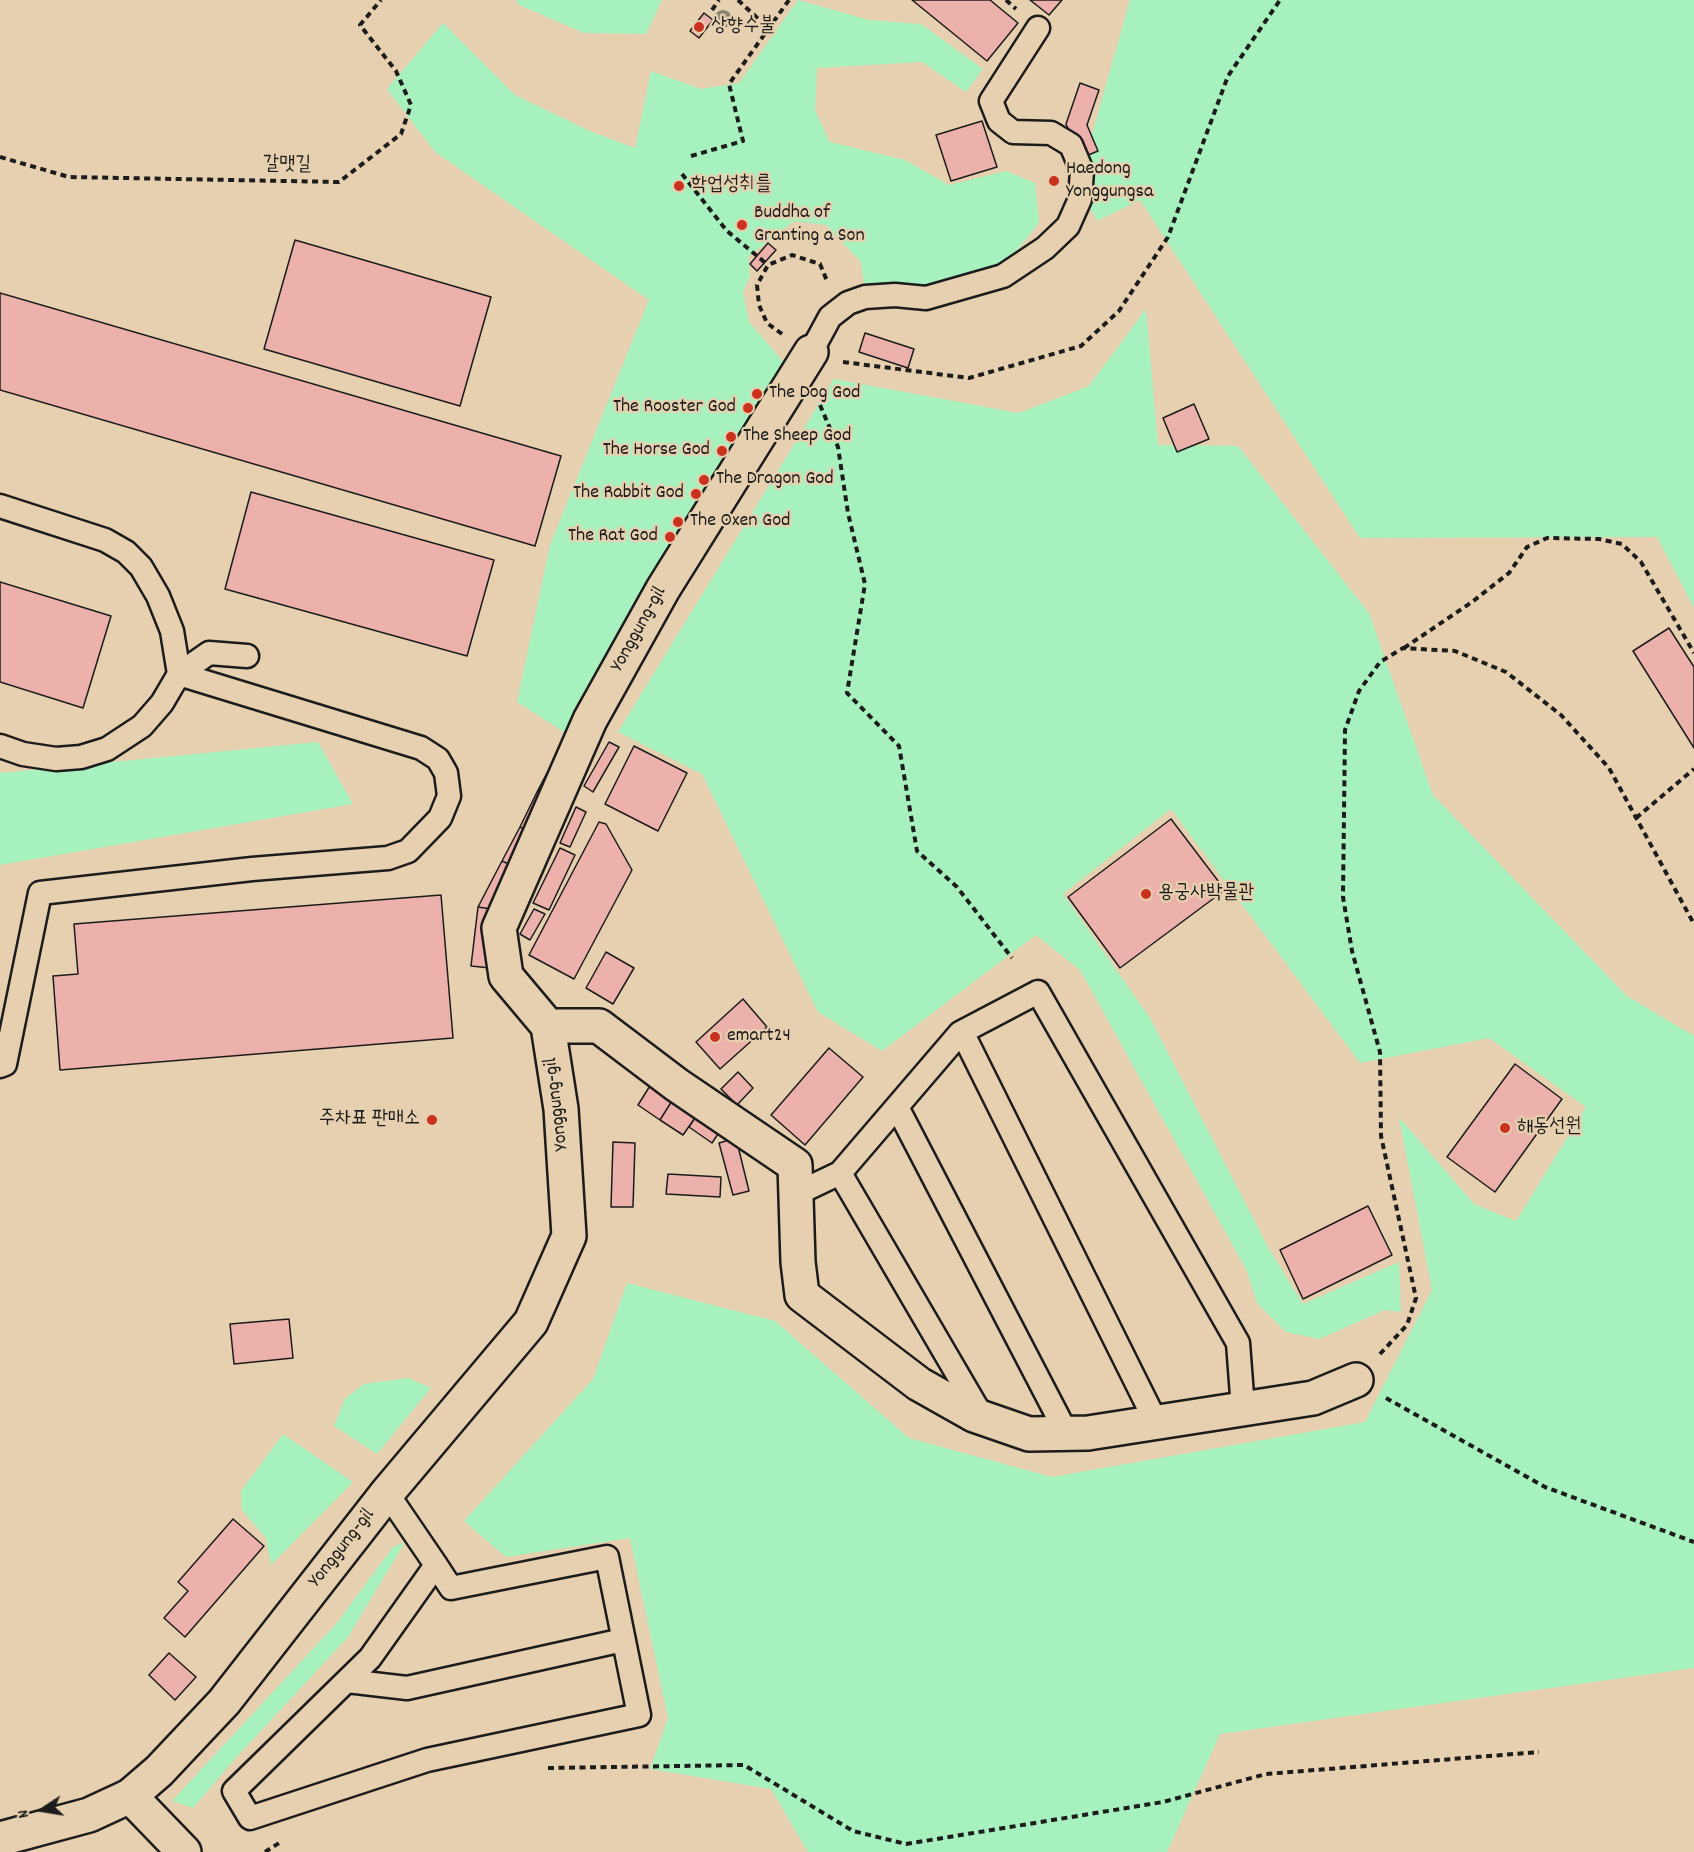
<!DOCTYPE html>
<html>
<head>
<meta charset="utf-8">
<style>
	body { margin:0 }
	#map { position:relative; width:1694px; height:1852px; overflow:hidden; background:#e6d0af; font-family:Dekko,sans-serif }
	canvas { display:block }
	.north { position:absolute; left:12px; top:1780px; width:60px; height:60px; -webkit-text-stroke:4px #e6d0af; paint-order:stroke; rotate:258deg; font-size:16px; font-weight:700; line-height:24px; text-align:center; color:#1c1c1c }
	.north::after { content:''; display:block; margin:auto; width:21px; height:27px; background:#1c1c1c; clip-path:polygon(50% 0,100% 100%,50% 72%,0 100%) }
</style>
</head>
<body>
<div id="map">
<canvas width="1694" height="1852"></canvas>
<div class="north">N</div>
</div>
<script>
const context = document.querySelector('canvas').getContext('2d');
context.lineJoin = 'round';
function fillPath(path, color) {
  context.fillStyle = color;
  context.fill(path, 'evenodd');
}
function shape(rows) {
  const path = new Path2D();
  for (const r of rows) {
    path.moveTo(r[0], r[1]);
    for (let i = 2; i < r.length; i += 2) path.lineTo(r[i], r[i + 1]);
  }
  return path;
}
function trace(path, color, width, dash) {
  context.strokeStyle = color;
  context.lineWidth = width;
  context.lineCap = dash ? 'butt' : 'round';
  context.setLineDash(dash || []);
  context.stroke(path);
}
function label(font, color, halo, rows, align = 'center') {
  context.font = font + ' Dekko,"Poor Story",sans-serif';
  context.lineWidth = 4.5;
  context.setLineDash([]);
  context.textBaseline = 'middle';
  context.strokeStyle = halo;
  context.fillStyle = color;
  for (const [text, x, y, turn = 0] of rows) {
    context.save();
    context.translate(x, y);
    context.rotate((+turn || 0) * Math.PI / 180);
    context.textAlign = isNaN(turn) ? turn : align;
    if (halo) context.strokeText(text, 0, 0);
    context.fillText(text, 0, 0);
    context.restore();
  }
}
fillPath(shape([
	[516,0,662,0,646,34,584,33,519,5],
	[798,0,869,20,921,24,983,69,966,92,922,62,817,68,815,110,830,142,905,160,949,185,1006,171,1035,183,1039,223,1001,270,931,292,865,291,861,262,826,225,794,221,748,257,750,276,743,292,749,322,786,365,633,607,567,734,517,702,550,545,649,300,435,152,387,89,443,23,515,95,592,132,635,148,651,71,701,89,739,83],
	[1130,0,1694,0,1694,608,1657,537,1360,538,1140,200,1097,221,1088,204,1092,134],
	[1146,309,1158,445,1238,446,1369,613,1433,795,1627,996,1694,1036,1694,1668,1220,1734,1167,1852,808,1852,771,1789,650,1769,668,1718,630,1538,506,1557,464,1521,593,1379,627,1283,775,1321,909,1438,1052,1477,1365,1422,1432,1290,1399,1117,1474,1204,1516,1221,1586,1107,1489,1038,1360,1063,1171,809,1063,894,1150,1018,1268,1247,1303,1304,1399,1262,1401,1312,1385,1310,1319,1339,1286,1332,1257,1303,1247,1271,1080,970,1036,935,882,1051,818,1012,702,774,618,732,834,379,1019,413,1089,386],
	[318,742,353,804,0,865,0,773],
	[408,1378,431,1388,377,1454,334,1426,345,1399,364,1384],
	[283,1434,353,1482,271,1565,266,1538,242,1510,241,1491],
	[405,1542,348,1637,234,1760,193,1808,172,1801,336,1624,393,1547]
]), '#a7f1bf');
const building = shape([
	[912,0,990,0,1018,23,987,61,912,0],
	[1030,0,1062,0,1049,15,1030,0],
	[704,13,713,20,699,38,690,31,704,13],
	[1080,83,1099,90,1087,125,1098,151,1081,158,1066,124,1080,83],
	[982,121,997,167,951,181,936,135,982,121],
	[295,240,491,297,460,406,264,349,295,240],
	[768,243,776,250,757,271,750,264,768,243],
	[0,293,561,456,535,546,0,390,0,293],
	[865,333,914,349,908,368,859,352,865,333],
	[1194,404,1209,439,1177,452,1163,418,1194,404],
	[251,492,494,560,467,656,225,589,251,492],
	[0,582,111,616,83,708,0,682,0,582],
	[1669,628,1694,667,1694,748,1633,651,1669,628],
	[609,742,619,747,593,792,584,786,609,742],
	[634,746,687,773,658,831,605,804,634,746],
	[556,756,565,760,548,795,538,790,556,756],
	[538,790,548,795,530,832,520,827,538,790],
	[576,807,586,812,570,847,560,843,576,807],
	[1171,819,1225,890,1120,968,1068,897,1171,819],
	[599,822,606,824,632,870,574,979,529,955,599,822],
	[520,827,530,832,515,867,502,861,520,827],
	[560,848,575,855,549,910,533,903,560,848],
	[502,861,515,867,497,910,478,907,502,861],
	[441,895,453,1038,60,1070,53,976,78,974,74,924,441,895],
	[478,907,497,910,490,968,471,966,478,907],
	[534,909,545,914,530,940,520,934,534,909],
	[606,952,634,968,613,1004,586,988,606,952],
	[743,999,767,1027,720,1069,696,1042,743,999],
	[829,1048,863,1077,805,1145,771,1115,829,1048],
	[1515,1064,1562,1099,1495,1192,1447,1157,1515,1064],
	[738,1072,753,1088,737,1105,721,1089,738,1072],
	[653,1081,675,1096,660,1120,638,1105,653,1081],
	[675,1096,699,1112,683,1135,660,1120,675,1096],
	[699,1112,722,1128,712,1143,689,1127,699,1112],
	[736,1138,749,1191,733,1195,719,1143,736,1138],
	[613,1142,635,1143,633,1207,611,1207,613,1142],
	[668,1174,721,1177,720,1197,666,1194,668,1174],
	[1368,1206,1392,1255,1303,1299,1280,1250,1368,1206],
	[289,1319,293,1358,234,1364,230,1324,289,1319],
	[233,1519,264,1546,185,1637,164,1618,188,1591,178,1582,233,1519],
	[169,1653,196,1677,175,1700,149,1675,169,1653]
]);
fillPath(building, '#ecb1aa');
trace(building, '#1c1c1c', 1.5);
const lane = shape([
	[811,352,830,317,848,303,865,297,895,295,926,298,1003,276,1045,248,1068,226,1080,199,1082,171,1071,145,1051,133,1013,132,999,121,991,101,1038,28],
	[0,506,105,540,126,552,141,567,158,596,172,631,179,674,162,703,142,726,107,749,81,757,56,759,23,754,0,746],
	[179,674,209,653,247,656],
	[965,1038,1156,1422],
	[0,1066,5,1064,40,893,252,869,388,858,408,851,440,818,449,796,446,773,438,759,421,748,179,674],
	[897,1107,1067,1434],
	[796,1194,840,1173],
	[983,1418,840,1173,960,1033,1038,992,1238,1343,1243,1409],
	[387,1493,436,1565,451,1588,607,1557,639,1715,427,1760,250,1818,234,1791,370,1658,436,1565],
	[347,1681,407,1688,623,1640]
]);
const street = shape([
	[548,1026,599,1026,677,1085,795,1165,798,1262,802,1295,919,1384,974,1415,1029,1434,1088,1433,1313,1398,1356,1380],
	[184,1852,130,1796,159,1771,224,1702,387,1493,531,1322,569,1236,561,1109,548,1026,506,976,499,928,590,720,663,589,811,352]
]);
const secondary = shape([
	[0,1839,89,1815,130,1796]
]);
trace(lane, '#1c1c1c', 27);
trace(street, '#1c1c1c', 38);
trace(secondary, '#1c1c1c', 38);
trace(shape([
	[738,0,768,28],
	[1006,0,1016,9],
	[712,10,719,0],
	[691,156,743,141,729,84,789,0],
	[0,157,69,177,339,182,401,134,411,105,396,71,360,25,381,0],
	[682,174,727,231,768,265],
	[782,334,767,323,759,305,757,285,768,265,792,255,820,264,827,281],
	[843,362,969,378,1081,346,1119,311,1168,237,1228,76,1280,0],
	[820,405,838,447,848,513,865,584,847,693,899,746,917,851,957,887,1012,958],
	[1404,648,1472,602,1509,573,1527,547,1547,538,1599,539,1622,544,1641,562,1694,653],
	[1636,818,1694,769],
	[1380,1354,1407,1325,1416,1298,1381,1136,1380,1052,1352,951,1343,897,1345,730,1359,691,1380,662,1403,648,1455,651,1506,672,1561,715,1609,768,1694,924],
	[1386,1398,1545,1487,1694,1542],
	[548,1768,744,1765,853,1831,906,1844,1163,1802,1266,1774,1539,1752],
	[265,1852,279,1843]
]), '#1c1c1c', 4, [6, 4.5]);
trace(lane, '#e6d0af', 22);
trace(street, '#e6d0af', 33);
trace(secondary, '#e6d0af', 33);
context.fillStyle = '#868570';
for (const [x, y] of [
	[723,19]
]) {
  context.beginPath();
  context.arc(x, y, 9, 0, 2 * Math.PI);
  context.fill();
}
for (const [x, y, r, color] of [
	[699,27,6,"#c8321e"],
	[1054,181,6,"#c8321e"],
	[679,186,6,"#c8321e"],
	[742,225,6,"#c8321e"],
	[757,394,6,"#c8321e"],
	[748,408,6,"#c8321e"],
	[731,437,6,"#c8321e"],
	[722,451,6,"#c8321e"],
	[704,480,6,"#c8321e"],
	[696,494,6,"#c8321e"],
	[678,522,6,"#c8321e"],
	[670,537,6,"#c8321e"],
	[1146,894,6,"#c8321e"],
	[715,1037,6,"#c8321e"],
	[432,1120,6,"#c8321e"],
	[1505,1128,6,"#c8321e"]
]) {
  const dot = new Path2D();
  dot.arc(x, y, r, 0, 2 * Math.PI);
  context.fillStyle = color;
  context.fill(dot);
  trace(dot, '#e6d0af', 2);
}
label('20px', '#1c1c1c', '#e6d0af', [
	["상향수불",711,27],
	["Haedong",1066,170],
	["Yonggungsa",1066,193],
	["학업성취를",691,186],
	["Buddha of",754,214],
	["Granting a Son",754,237],
	["The Dog God",769,394],
	["The Rooster God",736,408,"right"],
	["The Sheep God",743,437],
	["The Horse God",710,451,"right"],
	["The Dragon God",716,480],
	["The Rabbit God",684,494,"right"],
	["The Oxen God",690,522],
	["The Rat God",658,537,"right"],
	["용궁사박물관",1158,894],
	["emart24",727,1037],
	["주차표 판매소",420,1120,"right"],
	["해동선원",1517,1128]
], 'left');
label('20px', '#1c1c1c', '#e6d0af', [
	["갈맷길",287,166,1],
	["Yonggung-gil",640,630,-61],
	["Yonggung-gil",558,1104,-97],
	["Yonggung-gil",343,1549,-52]
]);
</script>
</body>
</html>
